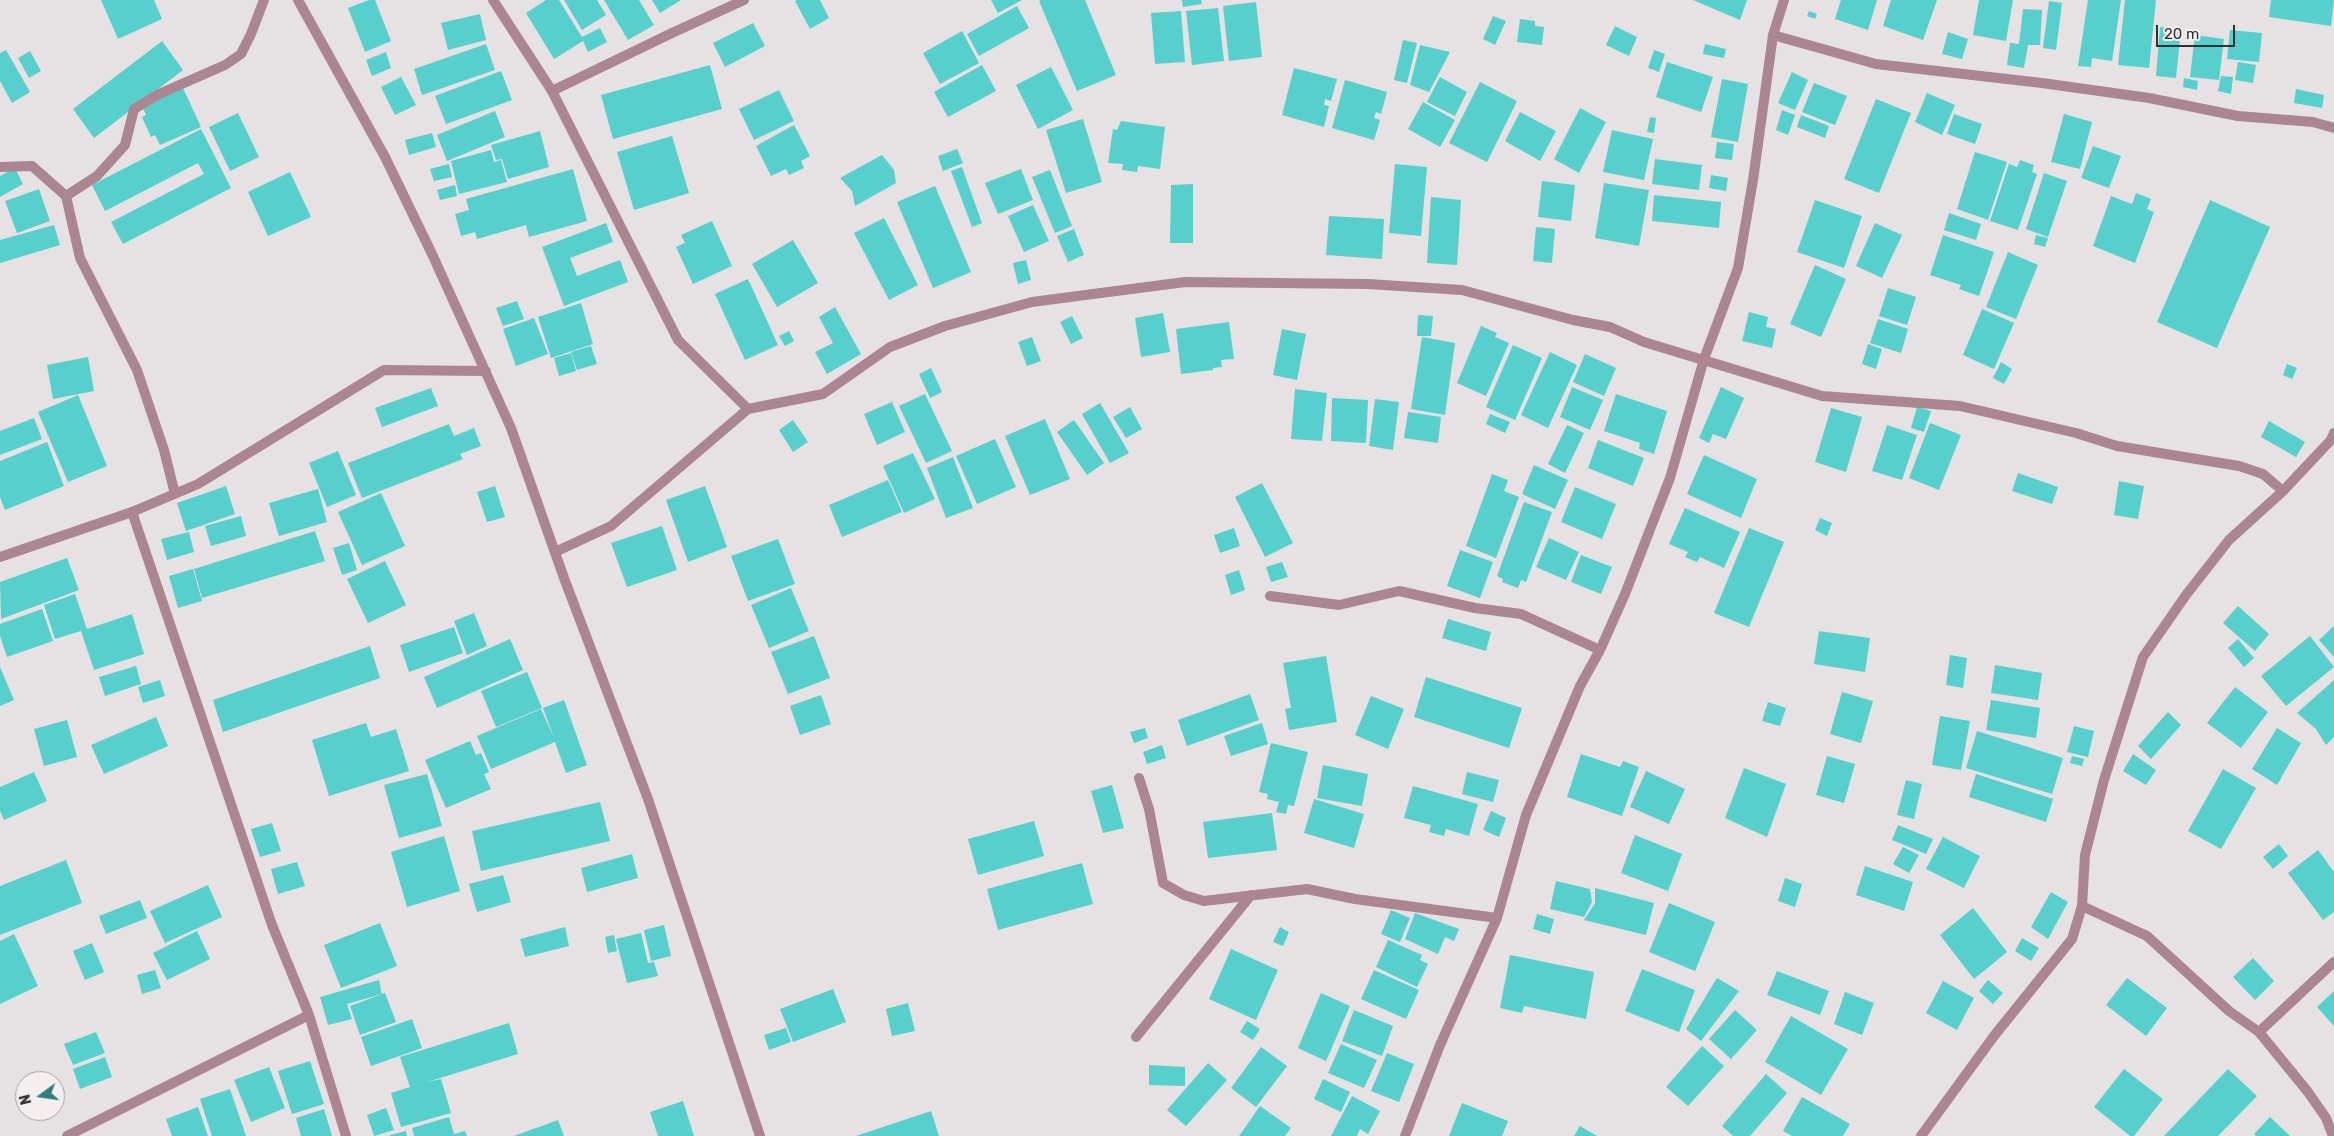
<!DOCTYPE html>
<html>
<head>
<meta charset="utf-8">
<style>
	body { margin:0 }
	#map { position:relative; width:2334px; height:1136px; overflow:hidden; background:#e6e1e2; font-family:Rubik,sans-serif }
	canvas { display:block }
	.north { position:absolute; left:15px; top:1071px; width:50px; height:50px; box-sizing:border-box; background:#f4eeef; border:1px solid #a6a2a2; border-radius:50%; rotate:256deg; font-size:14px; font-weight:700; line-height:20px; text-align:center; color:#312f2f }
	.north::after { content:''; display:block; margin:auto; width:18px; height:22px; background:#337c7b; clip-path:polygon(50% 0,100% 100%,50% 72%,0 100%) }
	.scale { position:absolute; left:2156px; top:25px; width:79px; height:22px; box-sizing:border-box; border:2px solid #312f2f; border-top:0; padding-left:6px; font-size:15px; line-height:18px; white-space:nowrap; color:#312f2f; -webkit-text-stroke:4px #f4eeef; paint-order:stroke }
</style>
</head>
<body>
<div id="map">
<canvas width="2334" height="1136"></canvas>
<div class="north">N</div>
<div class="scale">20 m</div>
</div>
<script>
const context = document.querySelector('canvas').getContext('2d');
context.lineJoin = 'round';
function fillPath(path, color) {
  context.fillStyle = color;
  context.fill(path, 'evenodd');
}
function shape(rows) {
  const path = new Path2D();
  for (const r of rows) {
    path.moveTo(r[0], r[1]);
    for (let i = 2; i < r.length; i += 2) path.lineTo(r[i], r[i + 1]);
  }
  return path;
}
function trace(path, color, width, dash) {
  context.strokeStyle = color;
  context.lineWidth = width;
  context.lineCap = dash ? 'butt' : 'round';
  context.setLineDash(dash || []);
  context.stroke(path);
}
fillPath(shape([
	[101,0,154,0,162,19,118,39],
	[369,0,375,0,391,41,365,52,348,8],
	[546,0,559,0,582,37,600,28,607,42,588,52,583,41,554,59,526,13],
	[564,0,597,0,606,15,582,30],
	[604,0,639,0,654,25,628,40],
	[652,0,681,0,660,13],
	[797,0,820,0,829,18,810,29,795,1],
	[991,0,1022,0,998,13],
	[1041,0,1085,0,1116,75,1077,91,1039,1],
	[1182,0,1201,0,1202,4,1183,7],
	[1693,0,1747,0,1740,20],
	[1841,0,1877,0,1868,30,1835,19],
	[1891,0,1937,0,1923,40,1883,26],
	[1979,0,2013,0,2006,41,1973,35],
	[2088,0,2121,0,2112,61,2092,58,2091,67,2078,66],
	[2125,0,2156,0,2149,68,2118,65],
	[2271,0,2334,0,2331,26,2269,17],
	[2049,1,2062,3,2056,50,2043,48],
	[1256,2,1262,57,1229,61,1223,6],
	[1017,6,1029,28,979,56,967,34],
	[1218,8,1224,61,1192,65,1186,11],
	[2023,9,2042,10,2040,45,2028,45,2024,68,2007,65,2010,43,2019,44],
	[1181,11,1185,62,1155,64,1151,13],
	[1809,11,1817,14,1815,19,1807,16],
	[480,14,486,40,448,50,441,23],
	[1493,16,1506,21,1495,45,1483,39],
	[1520,19,1535,21,1535,26,1544,27,1542,45,1517,42],
	[753,23,765,46,725,67,713,43],
	[1615,26,1637,37,1629,56,1606,45],
	[2160,27,2181,29,2176,78,2156,76],
	[2230,30,2262,33,2259,62,2227,59],
	[962,31,979,63,940,84,923,53],
	[1948,32,1968,39,1962,59,1942,54],
	[2195,35,2224,39,2219,80,2190,77],
	[1403,40,1417,43,1407,83,1394,80],
	[162,41,183,70,94,138,73,109],
	[486,44,495,70,422,95,414,69],
	[1705,44,1726,49,1724,58,1703,54],
	[1420,45,1450,52,1429,92,1410,85],
	[6,50,30,92,12,103,0,81,0,53],
	[1654,50,1665,54,1659,72,1648,68],
	[30,51,41,71,29,78,18,58],
	[386,52,391,68,372,76,366,60],
	[1667,62,1713,77,1701,112,1656,97],
	[2238,62,2256,65,2253,83,2235,80],
	[710,65,722,109,613,139,601,95],
	[982,65,996,91,948,117,934,92],
	[1051,67,1073,110,1038,129,1016,85],
	[1294,68,1337,79,1331,101,1325,99,1324,105,1329,106,1324,127,1282,115],
	[501,71,512,100,446,124,435,96],
	[1792,72,1808,80,1795,110,1778,103],
	[2221,76,2233,77,2231,94,2218,91],
	[401,77,416,105,395,115,381,87],
	[1440,77,1467,92,1455,116,1427,102],
	[2184,78,2198,81,2197,90,2183,87],
	[1722,79,1748,84,1738,142,1711,137],
	[1345,80,1387,92,1381,114,1376,112,1374,118,1380,120,1374,140,1332,128],
	[1480,82,1517,101,1487,162,1449,143],
	[1814,83,1847,96,1835,125,1802,112],
	[183,88,201,127,160,145,155,135,151,137,142,117,146,115,142,106],
	[2296,89,2324,95,2322,108,2294,103],
	[779,90,794,121,754,140,739,109],
	[1927,93,1955,105,1942,135,1915,122],
	[1876,99,1911,113,1879,193,1844,179],
	[1423,102,1455,120,1440,147,1408,129],
	[1580,108,1606,122,1579,173,1554,159],
	[1782,110,1795,115,1788,135,1776,130],
	[495,111,505,137,447,161,437,135],
	[1520,112,1556,131,1540,161,1505,141],
	[238,113,259,157,230,171,209,127],
	[1954,114,1982,124,1975,144,1947,134],
	[2064,114,2092,122,2080,169,2051,162],
	[1801,115,1829,126,1825,138,1797,127],
	[1650,117,1656,118,1654,133,1647,132],
	[1083,119,1102,182,1066,193,1046,130],
	[1121,121,1165,127,1160,169,1138,166,1137,172,1122,170,1123,164,1108,163,1113,129,1117,130],
	[794,125,810,156,801,161,804,168,789,175,786,169,771,176,756,146],
	[201,129,231,188,123,244,111,222,204,174,198,163,105,211,92,185],
	[1612,130,1653,139,1644,180,1603,172],
	[540,131,549,167,508,179,502,159,496,160,491,145],
	[432,133,436,147,409,155,405,140],
	[672,136,689,193,634,210,617,152],
	[1717,142,1734,144,1732,160,1715,158],
	[2093,146,2121,156,2109,188,2081,178],
	[957,149,963,163,943,171,938,156],
	[491,150,494,162,501,160,507,182,459,194,451,161],
	[1975,152,2007,162,1988,220,1957,209],
	[882,155,894,170,896,183,855,206,852,191,840,178],
	[1655,159,1702,165,1699,190,1652,184],
	[2020,160,2034,165,2032,172,2037,174,2018,230,1990,221,2009,164,2017,167],
	[449,164,452,177,434,181,430,169],
	[1395,164,1427,167,1421,236,1389,233],
	[962,167,982,223,972,227,951,171],
	[15,168,23,184,0,197,0,176],
	[573,169,587,221,529,237,526,225,477,239,475,232,461,236,455,214,469,210,466,199],
	[1021,169,1033,200,998,214,985,183],
	[1050,170,1072,226,1055,233,1032,177],
	[290,172,311,217,268,236,248,192],
	[2044,173,2067,181,2048,237,2026,229],
	[1711,175,1728,178,1726,191,1709,188],
	[1542,181,1575,185,1571,221,1538,217],
	[1604,183,1649,190,1639,246,1595,238],
	[1193,184,1193,243,1170,243,1171,185],
	[455,185,457,196,440,200,437,190],
	[935,186,971,272,933,288,897,202],
	[39,189,50,221,17,233,5,201],
	[2136,193,2151,199,2147,209,2154,212,2135,263,2093,246,2111,196,2132,204],
	[1654,195,1721,202,1719,228,1652,221],
	[1431,197,1461,200,1457,265,1427,263],
	[1815,200,1862,216,1844,268,1797,252],
	[2210,200,2270,227,2217,348,2157,322],
	[1033,205,1049,241,1024,252,1008,216],
	[1949,213,1981,224,1976,240,1944,230],
	[1329,216,1384,219,1382,259,1326,255],
	[884,218,918,285,889,300,854,233],
	[712,221,732,266,693,284,676,247,685,243,681,235],
	[606,223,613,242,570,258,577,276,620,260,628,282,564,306,542,247],
	[1875,223,1902,235,1882,278,1856,266],
	[54,225,60,245,0,263,0,240],
	[1536,227,1555,229,1552,263,1533,261],
	[1074,229,1084,255,1068,262,1057,236],
	[1943,235,1994,252,1979,296,1959,289,1961,285,1930,275],
	[2036,235,2048,238,2045,247,2034,244],
	[793,240,818,283,777,307,752,264],
	[2008,252,2038,265,2016,319,1986,307],
	[1026,260,1031,280,1018,284,1013,263],
	[1815,265,1846,279,1821,337,1790,324],
	[748,279,778,345,745,360,715,294],
	[1888,288,1916,297,1907,325,1879,316],
	[517,301,524,319,503,326,496,308],
	[581,303,593,344,551,358,538,317],
	[835,307,861,354,827,374,815,352,833,343,819,317],
	[1982,309,2014,323,1994,369,1963,355],
	[1749,312,1768,317,1766,327,1776,329,1772,348,1742,341],
	[1163,313,1170,352,1141,357,1135,318],
	[1418,315,1433,316,1431,336,1417,336],
	[1072,316,1083,338,1071,344,1060,322],
	[534,318,548,354,516,366,503,329],
	[1878,319,1908,329,1901,353,1870,343],
	[1229,322,1234,359,1221,360,1222,367,1213,368,1213,370,1181,374,1176,329],
	[1481,326,1497,333,1495,337,1509,343,1486,396,1457,383],
	[1282,329,1306,334,1297,380,1273,375],
	[789,331,794,341,785,346,779,336],
	[1032,337,1041,361,1027,366,1018,342],
	[1422,337,1455,343,1445,415,1411,409],
	[1868,344,1882,349,1876,369,1862,364],
	[1513,345,1542,358,1515,420,1486,407],
	[591,346,597,364,577,370,571,352],
	[1550,352,1577,365,1548,428,1521,415],
	[571,353,576,371,559,376,554,358],
	[1585,354,1616,368,1604,396,1573,382],
	[88,357,94,391,53,399,47,365],
	[2001,362,2012,369,2004,384,1993,378],
	[2287,364,2297,368,2292,379,2283,375],
	[931,368,942,392,930,398,919,374],
	[1572,387,1603,400,1590,430,1560,417],
	[1721,387,1744,398,1726,439,1713,434,1709,443,1699,438],
	[431,388,438,406,382,427,375,408],
	[1295,389,1327,393,1322,441,1291,439],
	[925,394,952,451,926,463,899,406],
	[1616,394,1667,411,1654,454,1639,449,1640,443,1604,431],
	[78,395,107,466,68,482,38,412],
	[1332,398,1368,400,1366,443,1331,441],
	[1375,399,1399,402,1393,450,1369,446],
	[892,402,905,432,877,445,864,414],
	[1100,403,1129,453,1110,463,1082,414],
	[1130,407,1142,429,1126,438,1113,417],
	[1917,407,1931,411,1924,432,1911,428],
	[1831,408,1862,417,1846,472,1815,462],
	[1408,412,1441,417,1438,443,1404,438],
	[1490,414,1510,422,1505,433,1486,424],
	[34,418,42,439,0,455,0,431],
	[1045,419,1070,479,1030,495,1005,436],
	[793,420,808,442,793,452,779,430],
	[1074,420,1104,463,1087,475,1057,432],
	[2269,421,2305,442,2296,457,2261,437],
	[1930,423,1961,435,1939,490,1909,478],
	[449,424,454,436,474,428,481,446,460,454,463,459,362,498,348,463],
	[1567,425,1584,433,1565,473,1548,464],
	[1887,425,1917,435,1902,480,1872,471],
	[995,439,1016,487,977,504,956,456],
	[1598,440,1644,458,1633,486,1588,468],
	[47,442,64,486,5,510,0,497,0,461],
	[338,451,356,495,327,507,309,463],
	[913,453,935,499,904,513,883,466],
	[1704,455,1757,479,1741,518,1687,494],
	[953,457,973,508,946,518,927,468],
	[1534,465,1568,480,1555,509,1522,494],
	[2018,473,2058,487,2052,504,2012,491],
	[1492,474,1508,480,1504,491,1519,497,1496,558,1466,546],
	[888,480,902,512,842,537,829,505],
	[2119,481,2144,486,2138,519,2114,515],
	[1262,483,1293,543,1265,557,1235,497],
	[226,486,235,514,186,531,177,503],
	[495,486,505,517,487,522,477,492],
	[705,486,727,547,688,562,666,500],
	[1575,487,1616,504,1602,539,1561,522],
	[318,489,327,522,279,536,269,503],
	[381,493,405,546,362,565,338,512],
	[1524,502,1552,512,1526,582,1521,580,1518,588,1502,582,1503,579,1497,576],
	[1685,508,1740,532,1724,568,1700,557,1697,562,1685,557,1688,552,1669,544],
	[241,516,246,536,211,546,205,526],
	[1820,518,1832,523,1827,536,1815,530],
	[662,526,677,570,627,587,611,543],
	[1234,528,1240,546,1220,553,1214,535],
	[1749,528,1784,542,1749,627,1714,613],
	[315,531,325,561,202,598,194,569],
	[189,532,194,552,167,560,161,539],
	[1549,538,1579,552,1566,580,1536,567],
	[778,539,795,584,748,601,731,556],
	[349,543,357,570,342,575,333,548],
	[1460,550,1493,562,1480,598,1447,586],
	[1581,555,1612,567,1601,594,1571,582],
	[67,558,79,590,1,619,0,582],
	[385,561,406,605,368,623,347,579],
	[1282,562,1288,577,1271,582,1266,567],
	[193,569,202,601,178,608,169,576],
	[1239,570,1245,590,1231,595,1225,575],
	[791,588,809,631,769,648,751,605],
	[75,594,87,629,132,614,144,654,94,670,81,631,55,639,44,605],
	[2238,606,2269,634,2255,651,2223,623],
	[42,609,53,641,7,657,0,636,0,624],
	[474,613,487,646,467,655,454,621],
	[1448,619,1491,632,1486,651,1442,638],
	[2334,626,2334,657,2319,640],
	[454,627,463,653,409,672,400,645],
	[1819,631,1870,638,1865,672,1814,664],
	[814,636,830,678,788,694,771,652],
	[2310,636,2334,667,2286,706,2261,676],
	[510,639,523,670,437,708,424,677],
	[2238,639,2254,658,2244,667,2228,648],
	[370,646,380,678,223,732,213,700],
	[1950,655,1967,658,1963,688,1946,685],
	[1326,656,1337,722,1289,730,1285,709,1291,708,1283,663],
	[1995,665,2042,673,2038,700,1991,693],
	[136,666,141,684,105,696,99,677],
	[0,667,14,700,0,706],
	[527,672,542,708,496,727,481,691],
	[1426,677,1522,708,1509,748,1414,717],
	[160,680,165,696,143,703,138,687],
	[2334,680,2334,737,2326,745,2316,729,2297,713],
	[2235,687,2268,712,2241,748,2207,723],
	[1842,692,1873,701,1861,743,1830,734],
	[1250,694,1259,720,1187,746,1178,720],
	[821,695,831,724,800,735,790,706],
	[1371,696,1404,709,1388,749,1355,735],
	[564,700,587,765,566,773,555,742,491,769,477,736,541,709,554,738,543,708],
	[1991,700,2040,708,2036,738,1986,730],
	[1768,702,1786,708,1780,726,1762,721],
	[2168,712,2181,725,2151,759,2138,746],
	[1940,716,1970,721,1961,770,1932,765],
	[156,717,168,746,104,774,91,745],
	[67,720,77,757,44,766,34,729],
	[366,723,371,737,396,729,409,771,329,796,312,740],
	[1262,723,1268,744,1231,756,1224,736],
	[2074,726,2094,731,2088,757,2067,752],
	[1145,728,1148,738,1134,743,1130,732],
	[2277,728,2301,743,2277,785,2252,769],
	[1977,731,2063,758,2052,794,1966,768],
	[470,741,476,755,481,753,489,772,484,774,491,789,446,808,425,760],
	[1271,743,1308,752,1294,806,1288,805,1286,814,1276,812,1279,802,1267,799,1268,794,1259,792],
	[1162,745,1166,758,1147,764,1143,752],
	[1581,754,1620,767,1623,761,1639,767,1622,816,1567,797],
	[2133,754,2156,770,2146,785,2123,771],
	[1827,756,1855,764,1844,803,1816,795],
	[2072,756,2084,759,2082,766,2070,763],
	[1323,765,1368,774,1362,806,1317,798],
	[1744,768,1786,784,1767,837,1725,818],
	[2223,769,2256,788,2221,849,2188,831],
	[1646,771,1685,789,1669,824,1630,807],
	[34,772,47,801,4,820,0,811,0,787],
	[1467,772,1499,780,1493,802,1462,794],
	[427,774,442,826,399,838,384,785],
	[1976,774,2053,799,2046,822,1969,797],
	[1906,780,1922,784,1914,819,1897,815],
	[1112,785,1124,828,1103,833,1091,791],
	[1413,786,1478,804,1469,836,1446,829,1444,836,1429,832,1431,825,1404,818],
	[1314,799,1364,814,1354,848,1304,833],
	[600,802,610,841,481,871,472,831],
	[1491,811,1506,818,1499,837,1483,830],
	[1272,813,1277,850,1208,858,1203,822],
	[1034,821,1044,856,978,875,968,839],
	[272,823,281,851,260,857,251,829],
	[1898,825,1933,839,1926,854,1892,840],
	[1635,835,1682,854,1668,891,1621,873],
	[444,836,460,891,407,907,391,852],
	[1943,837,1980,856,1964,888,1926,869],
	[2279,844,2288,856,2273,869,2263,857],
	[1903,847,1919,855,1909,873,1893,864],
	[2318,850,2334,872,2334,912,2323,920,2288,873],
	[632,854,638,878,587,892,581,868],
	[66,860,82,903,0,935,0,886],
	[297,862,305,886,278,894,271,869],
	[1082,863,1093,904,998,930,987,889],
	[1865,866,1913,882,1904,911,1856,895],
	[503,875,511,902,477,912,469,884],
	[1785,878,1802,884,1795,907,1778,901],
	[1556,881,1590,889,1592,902,1584,917,1550,909],
	[208,885,222,917,165,943,150,911],
	[1595,888,1654,903,1646,935,1584,920,1595,903],
	[2051,892,2068,902,2048,939,2031,927],
	[140,900,147,918,106,934,99,916],
	[1669,903,1715,922,1695,971,1649,952],
	[1973,908,2007,952,1974,979,1940,935],
	[1391,910,1410,918,1400,942,1381,934],
	[1415,913,1459,929,1454,941,1445,937,1438,954,1405,939],
	[1537,914,1554,919,1550,934,1533,929],
	[380,923,397,966,341,988,324,945],
	[664,925,671,956,651,961,644,930],
	[565,927,569,946,525,957,520,939],
	[1280,927,1289,932,1283,946,1273,942],
	[197,931,210,959,167,980,153,953],
	[641,933,648,963,654,962,658,976,627,983,616,939],
	[14,934,38,986,0,1004,0,941],
	[614,935,617,951,608,953,605,937],
	[2022,938,2039,948,2031,961,2015,951],
	[1388,940,1422,955,1420,960,1428,964,1417,987,1376,967],
	[92,943,104,972,85,980,73,951],
	[1231,949,1278,970,1256,1020,1209,999],
	[1510,955,1594,972,1586,1019,1524,1006,1522,1013,1500,1008],
	[2253,958,2274,981,2255,1000,2233,977],
	[1642,969,1695,990,1679,1032,1625,1011],
	[155,970,161,988,142,994,137,975],
	[1374,970,1419,990,1406,1019,1361,999],
	[1777,971,1829,991,1820,1015,1767,995],
	[1717,978,1739,991,1701,1041,1686,1029],
	[2127,978,2167,1008,2146,1036,2106,1005],
	[379,980,382,994,347,1004,352,1019,328,1025,320,997],
	[1988,980,2003,993,1993,1004,1979,991],
	[1943,981,1974,998,1957,1030,1926,1013],
	[833,989,846,1022,793,1042,780,1009],
	[2334,991,2334,1026,2317,1007],
	[1845,992,1874,1003,1862,1035,1834,1024],
	[385,993,396,1022,360,1035,350,1006],
	[1321,993,1350,1006,1326,1061,1298,1048],
	[908,1003,915,1031,892,1036,886,1009],
	[1354,1010,1393,1026,1382,1056,1342,1041],
	[1735,1010,1757,1030,1731,1059,1709,1039],
	[1791,1016,1848,1049,1821,1095,1765,1062],
	[412,1019,422,1048,371,1066,361,1037],
	[1247,1021,1260,1029,1253,1040,1240,1032],
	[509,1023,518,1054,427,1082,441,1079,451,1113,401,1127,391,1093,410,1087,400,1057],
	[786,1028,791,1042,769,1050,764,1035],
	[96,1032,105,1053,73,1065,64,1044],
	[1341,1044,1377,1060,1364,1088,1328,1073],
	[1702,1046,1724,1066,1688,1106,1666,1087],
	[1261,1047,1287,1066,1256,1107,1231,1088],
	[1387,1053,1414,1064,1399,1102,1371,1091],
	[105,1057,112,1077,80,1089,73,1069],
	[310,1061,324,1104,292,1114,278,1071],
	[1208,1063,1227,1080,1186,1126,1167,1110],
	[1149,1065,1185,1067,1185,1086,1149,1085],
	[269,1067,285,1108,251,1122,234,1080],
	[2124,1069,2163,1099,2134,1136,2130,1136,2094,1107],
	[2228,1069,2257,1096,2218,1136,2164,1136],
	[1766,1074,1787,1093,1750,1136,1733,1136,1722,1126],
	[1323,1079,1350,1092,1341,1112,1314,1099],
	[230,1089,246,1136,212,1136,200,1099],
	[1352,1096,1380,1111,1368,1134,1360,1129,1357,1136,1331,1136],
	[1802,1097,1850,1124,1843,1136,1792,1136,1783,1131],
	[683,1101,694,1136,658,1136,650,1112],
	[1462,1103,1508,1121,1502,1136,1449,1136],
	[1260,1106,1291,1128,1285,1136,1239,1136],
	[198,1107,208,1136,172,1136,166,1119],
	[386,1108,394,1130,374,1136,367,1115],
	[324,1109,332,1136,301,1136,296,1118],
	[931,1111,939,1136,856,1136],
	[449,1117,454,1134,465,1131,467,1136,414,1136,412,1128],
	[2270,1117,2290,1136,2256,1136,2254,1134],
	[558,1120,564,1136,514,1136],
	[1580,1126,1597,1136,1574,1136],
	[406,1131,407,1136,390,1136,390,1135]
]), '#57cfcc');
trace(shape([
	[298,0,385,157,432,254,511,428,564,578,648,799,760,1136],
	[493,0,552,91,678,340,748,409],
	[1773,35,1876,64,2042,83,2149,98,2238,116,2313,122,2334,128],
	[552,91,672,33,744,0],
	[0,167,32,166,66,196,80,258,137,370,164,450,175,494],
	[66,196,97,176,125,145,134,109,159,94,225,65,241,54,251,34,264,0],
	[132,512,272,925,309,1015,346,1136],
	[555,552,611,526,748,409,823,394,890,347,945,326,1032,302,1185,282,1368,284,1462,290,1573,320,1610,327,1644,342,1822,396,1960,406,2076,433,2117,446,2239,466,2263,474,2283,491],
	[0,557,132,512,198,484,384,370,486,371],
	[1270,596,1339,605,1399,591,1475,608,1521,614,1600,650],
	[1139,778,1149,809,1163,883,1184,895,1204,901,1307,889,1355,899,1497,918],
	[2082,906,2147,936,2229,1011,2259,1032,2308,1092,2326,1118,2333,1136],
	[2259,1032,2334,962],
	[1136,1037,1251,895],
	[67,1136,309,1015],
	[1405,1136,1440,1045,1497,918,1526,815,1580,686,1600,650,1625,594,1670,478,1704,359,1738,268,1753,180,1773,35,1784,0],
	[1921,1136,1994,1036,2072,939,2082,906,2085,855,2104,780,2143,657,2186,595,2229,540,2283,491,2331,440,2334,433]
]), '#ab8690', 10);
</script>
</body>
</html>
